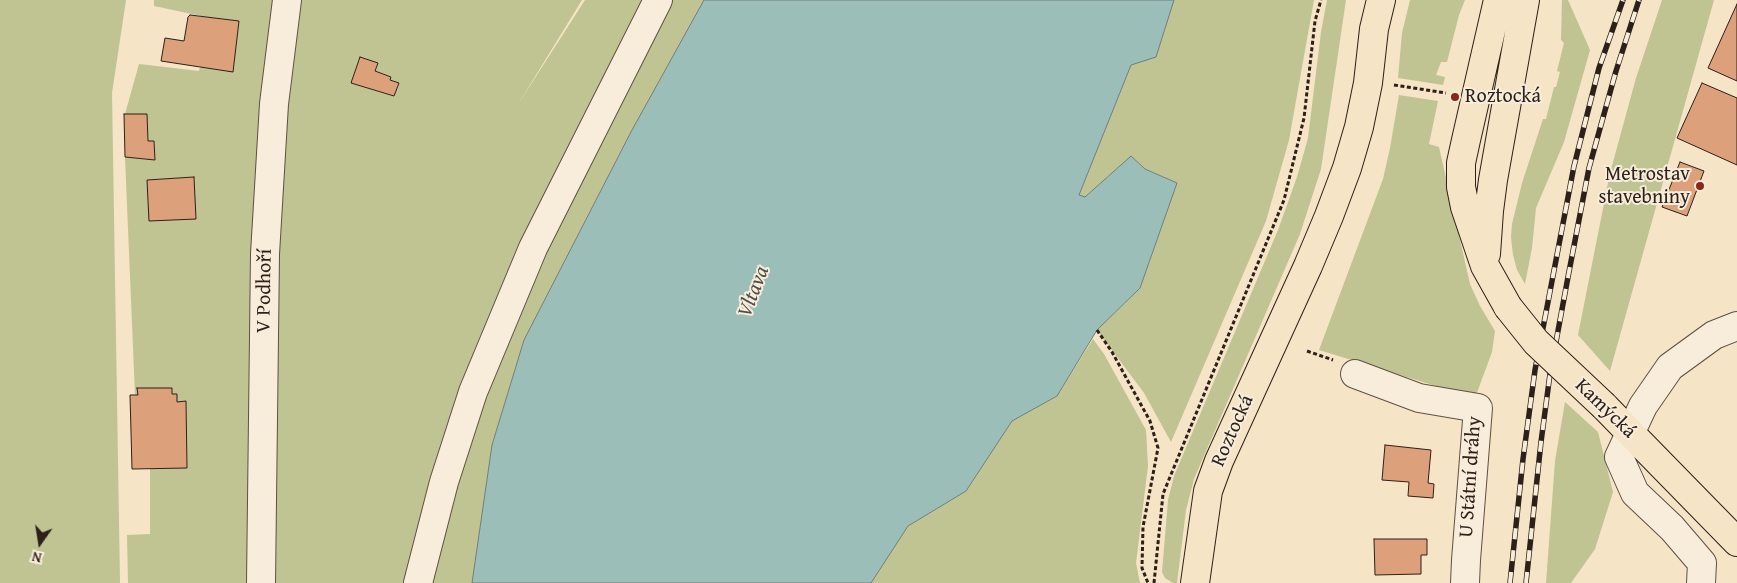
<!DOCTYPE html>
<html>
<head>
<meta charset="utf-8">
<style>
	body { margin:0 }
	#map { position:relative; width:1737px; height:583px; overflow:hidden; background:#f5e4c6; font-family:"Gentium Book Plus",serif }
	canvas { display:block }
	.north { position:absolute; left:15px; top:518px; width:50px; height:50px; -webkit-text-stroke:4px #f8edda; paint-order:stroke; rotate:193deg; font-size:14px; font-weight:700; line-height:20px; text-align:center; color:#2d1f1a }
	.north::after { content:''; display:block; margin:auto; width:18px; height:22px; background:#2d1f1a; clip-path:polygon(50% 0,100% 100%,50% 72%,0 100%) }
</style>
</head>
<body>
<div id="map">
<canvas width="1737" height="583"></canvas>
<div class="north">N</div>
</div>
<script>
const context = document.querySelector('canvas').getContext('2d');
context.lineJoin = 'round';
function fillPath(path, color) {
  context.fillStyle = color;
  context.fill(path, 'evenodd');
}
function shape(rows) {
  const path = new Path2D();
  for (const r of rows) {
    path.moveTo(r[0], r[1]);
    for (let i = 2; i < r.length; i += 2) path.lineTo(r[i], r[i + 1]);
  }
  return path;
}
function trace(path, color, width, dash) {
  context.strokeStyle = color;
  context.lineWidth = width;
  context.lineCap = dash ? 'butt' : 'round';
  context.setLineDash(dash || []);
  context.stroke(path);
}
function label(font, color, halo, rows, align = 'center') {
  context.font = font + ' "Gentium Book Plus",serif';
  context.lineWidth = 4;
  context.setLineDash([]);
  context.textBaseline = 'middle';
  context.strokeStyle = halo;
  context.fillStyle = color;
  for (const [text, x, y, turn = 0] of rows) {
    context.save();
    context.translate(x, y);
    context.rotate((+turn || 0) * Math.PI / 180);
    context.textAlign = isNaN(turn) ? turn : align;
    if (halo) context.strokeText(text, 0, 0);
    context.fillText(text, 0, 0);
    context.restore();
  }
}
fillPath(shape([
	[0,0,126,0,112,93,120,583,0,583],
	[154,0,278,0,252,583,128,583,127,535,150,534,150,469,187,467,186,402,177,402,177,394,172,394,172,388,138,388,138,395,135,395,125,157,155,160,154,142,148,141,147,115,125,114,139,64,199,71,200,67,233,71,239,21,206,17,154,6],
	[193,177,150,221,148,180],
	[288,0,582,0,517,106,585,0,647,0,406,583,268,583,271,159],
	[360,57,377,63,375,71,391,77,390,80,398,83,394,96,351,83],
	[669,0,704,0,632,130,524,340,492,445,472,583,425,583,478,393,539,249],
	[1174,0,1314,0,1289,140,1266,221,1171,442,1144,393,1097,330,1140,288,1177,183,1145,169,1131,156,1085,197,1079,195,1131,65],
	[1327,0,1346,0,1321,169,1300,234,1194,479,1186,510,1177,583,1173,583,1165,578,1162,572,1168,500,1174,476,1278,230,1297,177,1308,138,1321,32],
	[1410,0,1465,0,1459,15,1447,62,1441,62,1436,75,1445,77,1443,85,1398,78,1402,33],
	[1562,0,1568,0,1590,50,1564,142,1536,208,1532,248,1525,284,1517,270,1513,255,1511,237,1512,224,1522,183,1543,119,1546,119,1554,87,1556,87,1560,72,1557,71,1564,43,1561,40],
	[1662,0,1714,0,1610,371,1578,335,1610,173,1636,78],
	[1399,95,1438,101,1429,144,1439,147,1470,284,1480,306,1495,331,1492,352,1475,398,1319,350,1383,179,1390,148],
	[1093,339,1104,354,1146,430,1148,466,1136,563,1140,583,871,583,908,526,966,491,1012,421,1057,396],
	[1565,402,1598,432,1613,492,1595,549,1571,583,1546,583,1555,461]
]), '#c0c392');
const water = shape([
	[704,0,1174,0,1156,57,1131,65,1079,195,1085,197,1131,156,1145,169,1177,183,1140,288,1097,330,1057,396,1012,421,966,491,908,526,871,583,472,583,492,445,524,340,632,130,704,0]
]);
fillPath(water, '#9cbeb8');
trace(water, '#707e79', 1);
const building = shape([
	[1737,4,1737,81,1708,68,1737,4],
	[190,15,239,21,233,72,161,61,165,38,184,41,188,17,190,15],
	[360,57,378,63,375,71,391,77,390,80,399,83,394,96,351,83,360,57],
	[1702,83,1737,98,1737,165,1677,138,1702,83],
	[124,114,147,114,148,141,154,141,155,160,125,157,124,114],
	[1680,162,1704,171,1687,216,1662,207,1680,162],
	[194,177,196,219,149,221,147,180,194,177],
	[137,388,172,388,172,394,177,394,177,402,186,401,187,468,132,469,130,395,138,395,137,388],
	[1385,445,1431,450,1428,483,1434,484,1433,498,1408,496,1409,482,1382,480,1385,445],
	[1374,539,1427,539,1427,555,1421,555,1421,574,1375,575,1374,539]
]);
fillPath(building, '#dca07b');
trace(building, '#2d1f1a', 1);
const minor = shape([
	[1355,374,1419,398,1478,408,1466,560,1465,583],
	[261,583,265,254,274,104,287,0],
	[418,583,444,482,473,392,533,248,658,0],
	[1701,583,1702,563,1672,528,1635,493,1619,457,1643,406,1670,367,1714,335,1737,326]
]);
const major = shape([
	[1498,0,1466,140,1461,163,1461,187,1465,207,1485,266,1508,307],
	[1486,254,1489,211,1493,180,1525,0],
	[1604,406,1737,542],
	[1195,583,1208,491,1219,461,1308,266,1329,216,1347,168,1359,127,1368,83,1374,29,1381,0]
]);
trace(minor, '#5f5045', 30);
trace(major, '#2d1f1a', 30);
trace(shape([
	[1394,85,1446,93],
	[1097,330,1112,352,1150,421,1158,448,1143,527,1142,568,1148,583],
	[1307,351,1333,360],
	[1154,583,1163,494,1284,200,1304,118,1315,21,1321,0]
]), '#2d1f1a', 3, [4, 2.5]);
trace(minor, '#f8edda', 28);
trace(major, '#f5e4c6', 28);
const rail = shape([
	[1510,583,1523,459,1535,370,1552,281,1574,166,1599,68,1623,0],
	[1526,583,1541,442,1550,374,1568,277,1589,168,1616,71,1639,0]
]);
trace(rail, '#2d1f1a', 5.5);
trace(rail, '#f8edda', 4, [11]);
const majorBridge = shape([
	[1508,307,1536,342,1604,406]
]);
trace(majorBridge, '#2d1f1a', 30, []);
trace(majorBridge, '#f5e4c6', 28);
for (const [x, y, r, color] of [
	[1455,97,5,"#8f2418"],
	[1700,186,5,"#8f2418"]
]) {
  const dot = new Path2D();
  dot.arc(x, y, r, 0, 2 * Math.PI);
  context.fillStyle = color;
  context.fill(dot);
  trace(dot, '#f8edda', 2);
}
label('20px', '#2d1f1a', '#f8edda', [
	["Roztocká",1465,97],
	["Metrostav",1690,175,"right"],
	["stavebniny",1690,198,"right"]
], 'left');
label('20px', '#2d1f1a', '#f8edda', [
	["V Podhoří",265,291,-89],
	["Kamýcká",1605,409,44],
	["Roztocká",1233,431,-66],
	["U Státní dráhy",1471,477,-86]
]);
label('italic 21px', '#4e4f49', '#f8edda', [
	["Vltava",754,292,-69]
]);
</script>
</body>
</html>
